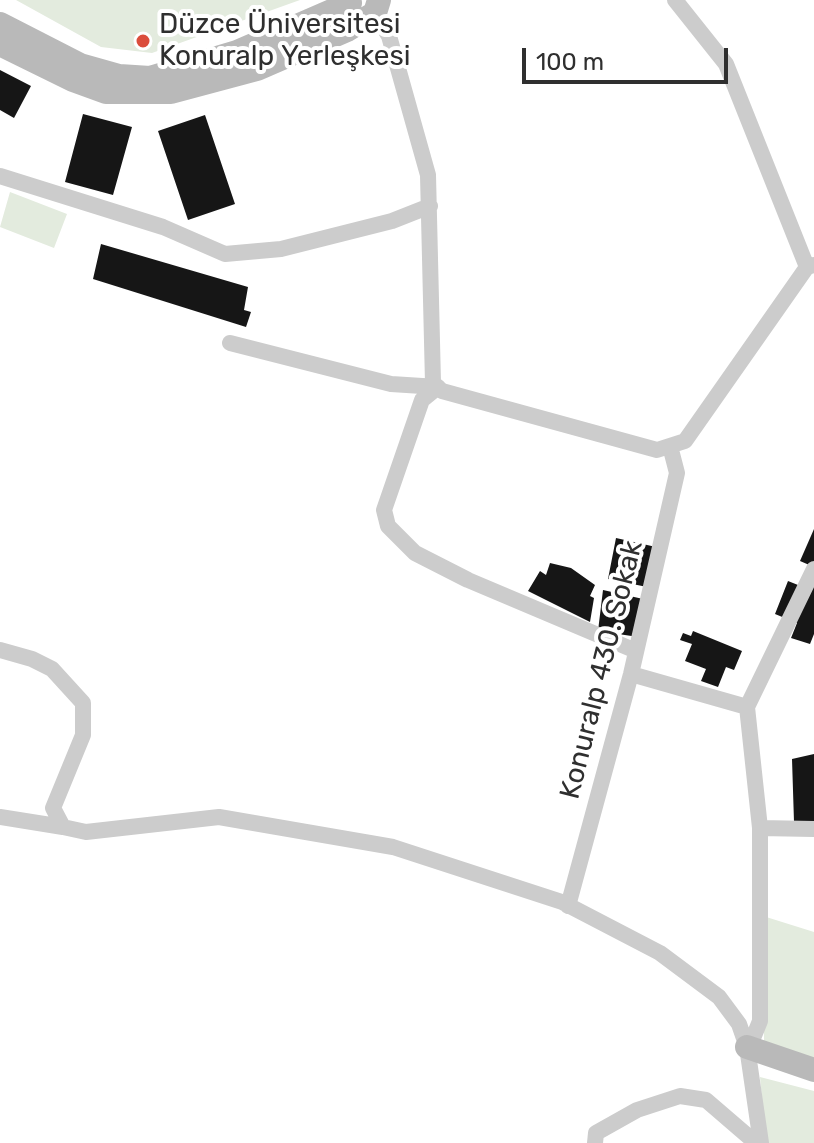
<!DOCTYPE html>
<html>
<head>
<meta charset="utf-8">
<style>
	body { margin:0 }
	#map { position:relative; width:814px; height:1143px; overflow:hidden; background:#fff; font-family:Rubik,sans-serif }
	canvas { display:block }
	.scale { position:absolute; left:522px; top:48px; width:206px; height:36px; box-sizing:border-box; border:4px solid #2f2f2f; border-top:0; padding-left:10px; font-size:24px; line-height:28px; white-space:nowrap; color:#2f2f2f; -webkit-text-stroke:6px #fff; paint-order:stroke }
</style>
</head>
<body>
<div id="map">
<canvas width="814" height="1143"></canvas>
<div class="scale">100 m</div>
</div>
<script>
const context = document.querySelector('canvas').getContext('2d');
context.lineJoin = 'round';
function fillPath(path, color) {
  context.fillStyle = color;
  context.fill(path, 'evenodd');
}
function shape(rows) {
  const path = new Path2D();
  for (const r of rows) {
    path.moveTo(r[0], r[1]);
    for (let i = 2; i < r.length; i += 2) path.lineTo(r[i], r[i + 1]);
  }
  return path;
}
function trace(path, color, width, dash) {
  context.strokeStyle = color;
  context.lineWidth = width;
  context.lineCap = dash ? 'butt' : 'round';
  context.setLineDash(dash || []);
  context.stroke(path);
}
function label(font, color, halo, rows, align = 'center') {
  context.font = font + ' Rubik,sans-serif';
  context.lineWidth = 8;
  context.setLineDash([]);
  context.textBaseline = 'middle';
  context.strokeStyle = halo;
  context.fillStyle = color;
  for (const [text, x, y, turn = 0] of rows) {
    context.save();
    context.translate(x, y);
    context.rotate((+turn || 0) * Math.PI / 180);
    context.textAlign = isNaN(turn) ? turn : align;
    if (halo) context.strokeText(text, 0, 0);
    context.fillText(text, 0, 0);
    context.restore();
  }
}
fillPath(shape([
	[16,0,300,0,152,53,101,47],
	[10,192,67,214,54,248,0,227],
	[763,916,814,932,814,1060,764,1041],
	[760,1077,814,1091,814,1143,766,1143]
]), '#e3ebde');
fillPath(shape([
	[0,70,31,86,14,118,0,110],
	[83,114,132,127,113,195,65,182],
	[205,115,235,204,188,220,158,131],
	[101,244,248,287,244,310,251,312,246,327,93,279],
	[814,529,814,567,800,561],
	[616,538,656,547,647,587,608,579],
	[550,563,571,568,595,585,590,596,594,598,590,622,528,591,540,571,546,575],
	[814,577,814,634,810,644,791,638,797,623,775,614,788,581,808,589],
	[603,590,652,601,645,638,598,631],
	[693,631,742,651,734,670,726,667,718,687,701,681,706,669,685,661,692,644,680,640,683,633,691,636],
	[814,754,814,823,794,822,792,759]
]), '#161616');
trace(shape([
	[675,0,726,64,807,267],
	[375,13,389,36,428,175,433,383,442,391,657,450,685,441,807,267,814,265],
	[0,176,163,227,225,254,281,249,392,221,430,206],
	[230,343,391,384,438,387],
	[438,387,422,400,384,510,388,526,415,553,468,580,636,651],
	[0,650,32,659,52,669,83,703,83,735,53,808,63,827,86,832,219,817,393,847,562,902,660,953,719,997,739,1024,747,1047,761,1143],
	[631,674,747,707],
	[0,817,63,827],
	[760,828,814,829],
	[568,906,631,674,677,473,670,446],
	[749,1048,760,1021,760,828,747,707,814,569],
	[595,1143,596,1133,637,1110,680,1096,706,1100,756,1143]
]), '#ccc', 16);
trace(shape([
	[0,24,80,65,119,76,150,78,237,52,350,3],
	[0,44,73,80,106,92,171,92,257,69,347,30,375,13,379,0],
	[747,1047,814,1070]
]), '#b9b9b9', 24);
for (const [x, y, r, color] of [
	[143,41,8,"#db4d3c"]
]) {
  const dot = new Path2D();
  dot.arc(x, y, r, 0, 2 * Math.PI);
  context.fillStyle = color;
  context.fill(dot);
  trace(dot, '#fff', 3);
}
label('28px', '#2f2f2f', '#fff', [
	["Düzce Üniversitesi",159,25],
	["Konuralp Yerleşkesi",159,57]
], 'left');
label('28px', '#2f2f2f', '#fff', [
	["Konuralp 430. Sokak",602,670,-76]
]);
</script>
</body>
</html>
